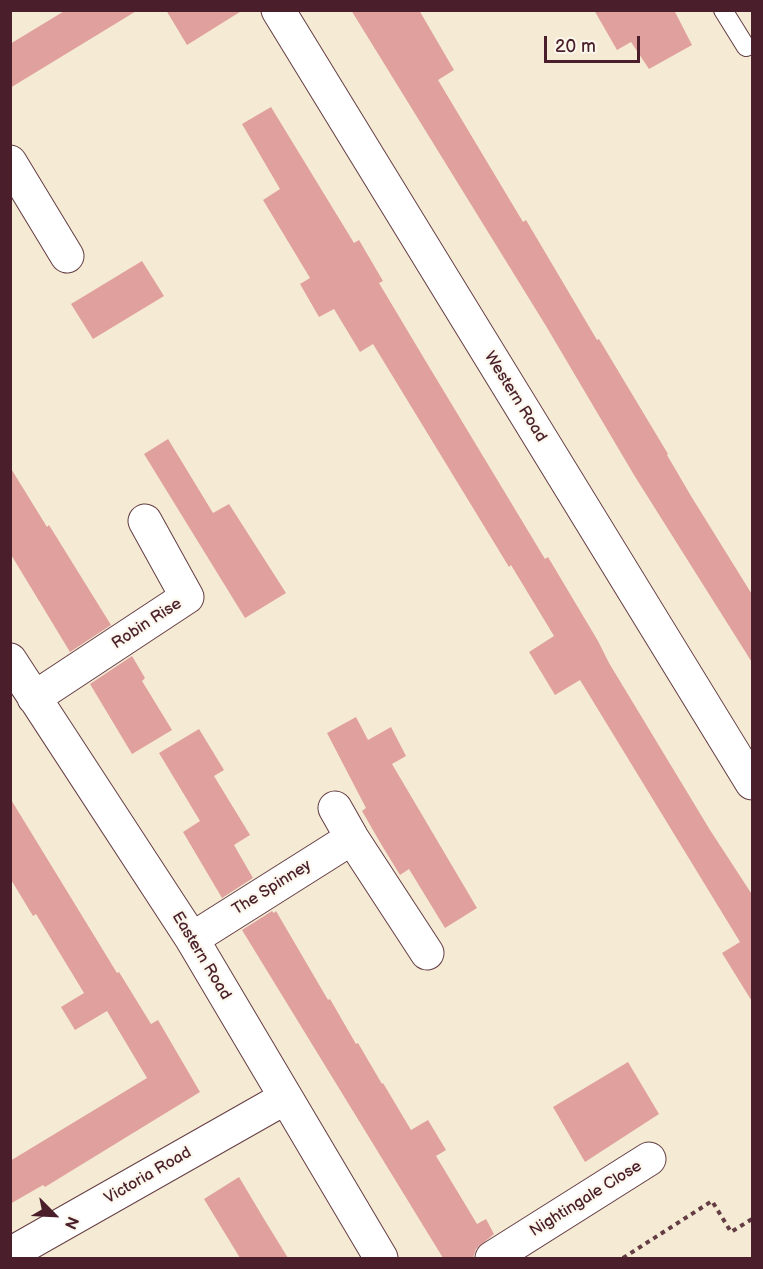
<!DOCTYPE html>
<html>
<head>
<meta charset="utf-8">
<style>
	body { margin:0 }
	#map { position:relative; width:763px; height:1269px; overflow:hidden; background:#f5ead3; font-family:"Balsamiq Sans",sans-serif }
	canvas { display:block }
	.frame { position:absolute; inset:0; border:12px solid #4a1f2b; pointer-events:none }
	.north { position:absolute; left:24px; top:1185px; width:60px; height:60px; -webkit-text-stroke:4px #fbf7ec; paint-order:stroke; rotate:114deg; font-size:16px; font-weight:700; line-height:24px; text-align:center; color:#4a1f2b }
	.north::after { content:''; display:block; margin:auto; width:21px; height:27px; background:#4a1f2b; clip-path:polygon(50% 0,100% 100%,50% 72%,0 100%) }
	.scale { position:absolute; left:544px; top:36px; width:96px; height:27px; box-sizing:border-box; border:3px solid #4a1f2b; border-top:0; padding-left:8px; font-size:18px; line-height:21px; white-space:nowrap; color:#4a1f2b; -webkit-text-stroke:4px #fbf7ec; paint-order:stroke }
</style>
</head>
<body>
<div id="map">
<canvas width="763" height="1269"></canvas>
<div class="frame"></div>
<div class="north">N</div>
<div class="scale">20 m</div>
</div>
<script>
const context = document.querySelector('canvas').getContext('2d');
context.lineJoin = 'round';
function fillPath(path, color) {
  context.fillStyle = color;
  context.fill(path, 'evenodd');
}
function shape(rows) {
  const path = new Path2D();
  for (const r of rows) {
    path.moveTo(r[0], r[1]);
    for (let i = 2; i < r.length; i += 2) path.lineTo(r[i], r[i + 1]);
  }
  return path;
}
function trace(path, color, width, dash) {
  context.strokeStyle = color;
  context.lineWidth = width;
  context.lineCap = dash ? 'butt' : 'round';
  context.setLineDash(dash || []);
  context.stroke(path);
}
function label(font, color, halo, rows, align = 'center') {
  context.font = font + ' "Balsamiq Sans",sans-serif';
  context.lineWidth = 4.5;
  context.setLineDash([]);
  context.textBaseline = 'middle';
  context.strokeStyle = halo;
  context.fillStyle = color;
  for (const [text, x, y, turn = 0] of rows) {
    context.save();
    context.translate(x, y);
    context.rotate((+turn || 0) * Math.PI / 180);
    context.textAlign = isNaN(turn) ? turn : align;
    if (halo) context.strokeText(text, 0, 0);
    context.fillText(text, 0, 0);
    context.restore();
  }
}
fillPath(shape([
	[66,10,138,10,10,88,10,44],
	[166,10,243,10,187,45],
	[351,10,419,10,454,70,438,80,523,222,526,220,597,340,599,339,668,454,667,455,691,496,753,596,753,664,634,475,546,326],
	[594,10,674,10,692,45,649,69,631,42,617,50],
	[271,107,354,243,359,240,383,281,379,283,425,360,545,559,548,557,598,641,609,663,710,830,753,896,753,1003,722,953,740,942,580,680,555,695,529,652,554,636,511,565,509,567,373,344,360,352,334,309,319,317,300,284,310,278,263,200,280,189,242,124],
	[142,261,164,296,93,339,71,304],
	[168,439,213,513,229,504,286,593,245,618,144,454],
	[10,467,47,527,49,525,111,625,70,652,10,553],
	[132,656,145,678,142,681,172,730,132,754,90,684],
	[356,717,368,740,391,727,406,756,392,764,477,908,445,928,409,869,400,875,381,844,362,811,366,808,327,733],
	[199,729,224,770,214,776,250,835,234,845,253,878,222,898,183,832,200,821,159,753],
	[10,798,117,973,119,972,151,1024,158,1020,200,1092,45,1187,43,1185,10,1204,10,1161,147,1078,107,1011,75,1030,61,1007,84,993,36,914,33,916,10,878],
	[272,911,274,913,276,911,328,1000,330,999,356,1044,358,1043,382,1084,383,1083,411,1130,428,1120,446,1150,436,1156,477,1224,486,1219,494,1234,476,1249,473,1258,443,1258,242,930],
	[628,1062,659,1114,585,1162,553,1107],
	[239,1177,264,1219,288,1258,240,1258,204,1199]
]), '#e0a19e');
const service = shape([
	[723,10,746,47]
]);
const minor = shape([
	[278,10,752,783],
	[10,162,67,256],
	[10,660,192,939,381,1258],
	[34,698,187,597,145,521],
	[335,808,352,838,427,953],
	[192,939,352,838],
	[10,1254,285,1098],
	[492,1258,649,1159]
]);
trace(service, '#643d44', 20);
trace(minor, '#643d44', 35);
trace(shape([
	[623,1258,712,1201,731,1232,752,1219]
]), '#643d44', 4, [4.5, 4.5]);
trace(service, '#fff', 18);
trace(minor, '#fff', 33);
label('16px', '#4a1f2b', '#fbf7ec', [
	["Western Road",515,397,58],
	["Robin Rise",147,624,-33],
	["The Spinney",272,888,-32],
	["Eastern Road",201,956,59],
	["Victoria Road",148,1176,-30],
	["Nightingale Close",586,1199,-32]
]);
</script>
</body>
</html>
